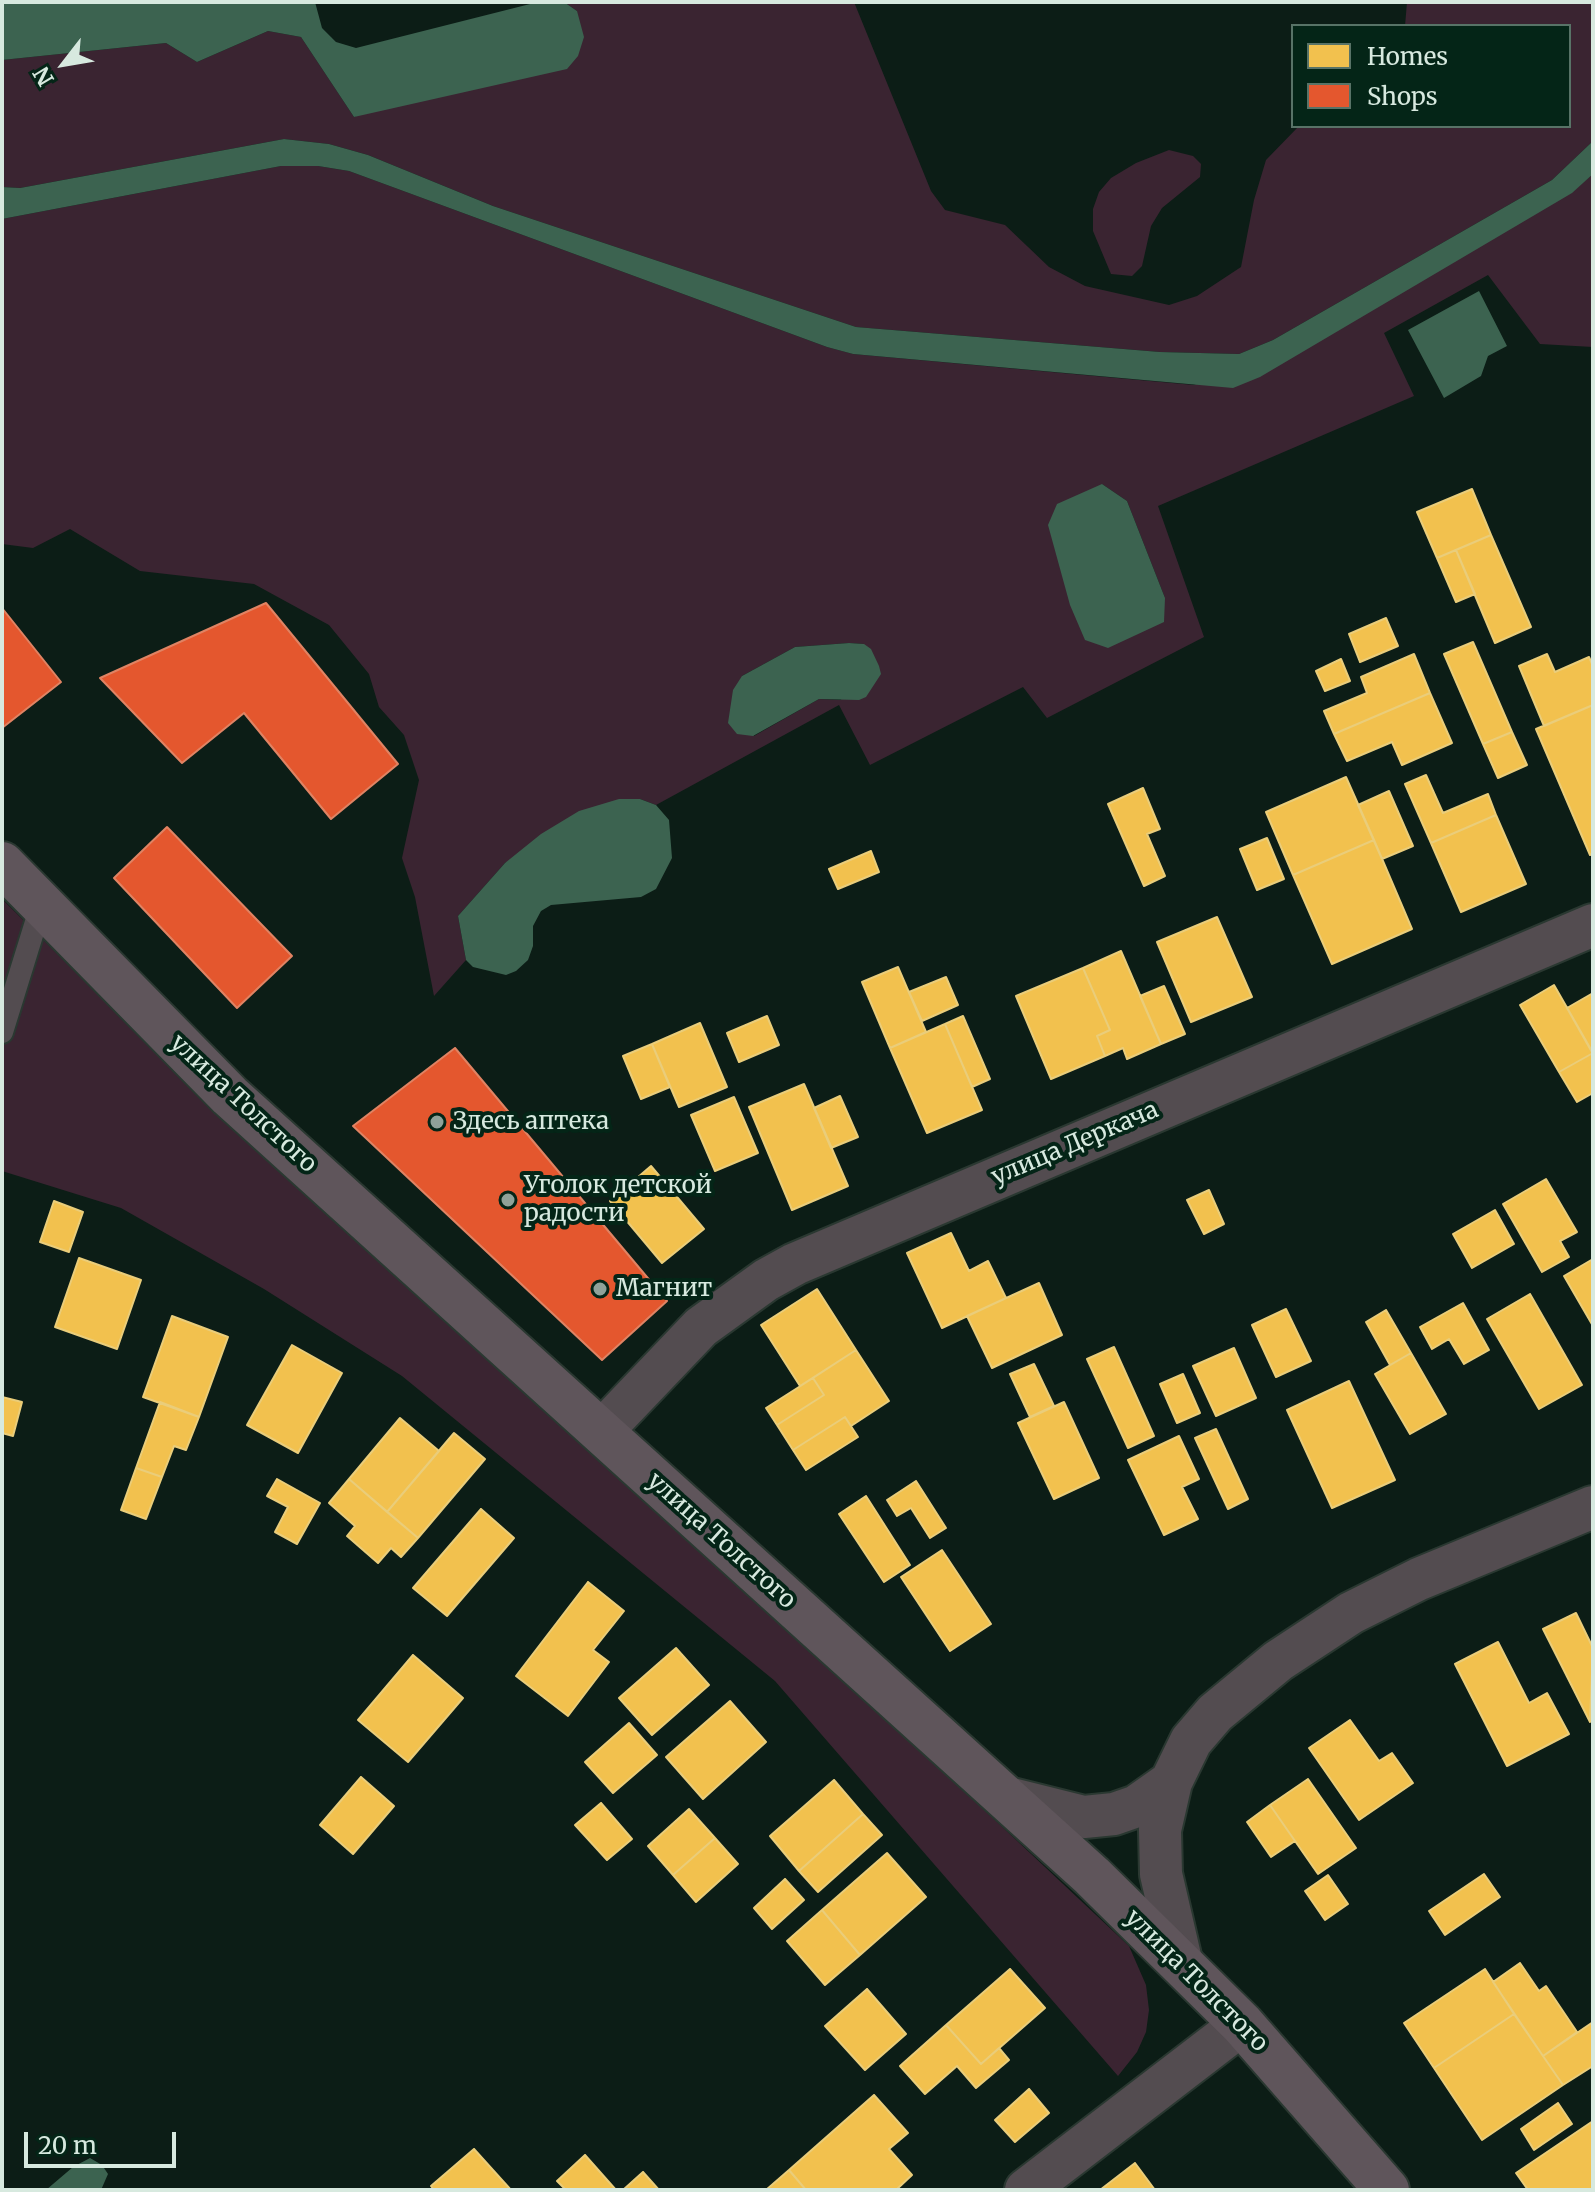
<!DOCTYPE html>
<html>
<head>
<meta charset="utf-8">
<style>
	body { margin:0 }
	#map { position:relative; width:1595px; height:2192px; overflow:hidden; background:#0c1d16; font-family:Merriweather,serif }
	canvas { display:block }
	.frame { position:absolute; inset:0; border:4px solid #d7e9df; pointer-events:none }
	.legend { position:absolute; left:1291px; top:24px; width:280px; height:104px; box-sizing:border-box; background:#042517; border:2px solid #587367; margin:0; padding:10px 14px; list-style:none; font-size:24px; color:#d7e9df }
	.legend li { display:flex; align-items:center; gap:16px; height:40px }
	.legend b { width:40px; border:2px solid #587367 }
	.north { position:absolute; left:24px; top:24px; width:80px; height:80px; -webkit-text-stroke:6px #042517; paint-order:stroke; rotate:239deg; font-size:22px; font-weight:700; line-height:32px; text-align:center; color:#d7e9df }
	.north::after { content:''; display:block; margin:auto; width:28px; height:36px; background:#d7e9df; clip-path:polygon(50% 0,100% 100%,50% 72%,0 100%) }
	.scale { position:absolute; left:24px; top:2132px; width:152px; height:36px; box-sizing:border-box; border:4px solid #d7e9df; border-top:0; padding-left:10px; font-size:24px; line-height:28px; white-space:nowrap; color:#d7e9df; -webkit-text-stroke:6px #042517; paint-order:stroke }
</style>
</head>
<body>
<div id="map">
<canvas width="1595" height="2192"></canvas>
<div class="frame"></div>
<ul class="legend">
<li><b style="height:22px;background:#f2c14e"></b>Homes</li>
<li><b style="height:22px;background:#e4572e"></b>Shops</li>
</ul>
<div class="north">N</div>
<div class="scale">20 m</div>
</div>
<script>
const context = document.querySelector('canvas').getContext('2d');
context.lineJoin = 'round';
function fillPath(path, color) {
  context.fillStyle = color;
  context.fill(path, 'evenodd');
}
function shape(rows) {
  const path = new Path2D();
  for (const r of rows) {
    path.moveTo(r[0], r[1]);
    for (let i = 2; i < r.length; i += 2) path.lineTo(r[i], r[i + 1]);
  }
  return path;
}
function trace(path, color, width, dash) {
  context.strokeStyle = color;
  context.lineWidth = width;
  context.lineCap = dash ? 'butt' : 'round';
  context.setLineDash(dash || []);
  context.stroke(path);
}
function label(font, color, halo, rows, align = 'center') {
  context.font = font + ' Merriweather,serif';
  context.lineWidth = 8;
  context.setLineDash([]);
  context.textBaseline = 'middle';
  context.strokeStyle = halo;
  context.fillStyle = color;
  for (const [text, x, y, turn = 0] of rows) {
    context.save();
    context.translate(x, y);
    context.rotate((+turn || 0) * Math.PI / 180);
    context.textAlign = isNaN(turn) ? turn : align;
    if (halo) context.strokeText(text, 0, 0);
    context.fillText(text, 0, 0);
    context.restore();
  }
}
fillPath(shape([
	[564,2,854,2,931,191,945,210,1005,225,1049,267,1085,286,1169,305,1197,296,1241,267,1254,200,1266,160,1299,126,1569,126,1569,26,1405,26,1407,2,1593,2,1593,141,1552,180,1273,340,1239,354,1160,352,856,327,493,206,368,155,329,144,284,139,20,188,2,187,2,60,166,43,197,62,268,31,301,37,354,117,577,11],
	[1169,150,1193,156,1201,164,1200,177,1162,208,1151,226,1142,266,1132,276,1111,274,1093,231,1093,209,1099,192,1111,178,1136,163],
	[281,166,318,166,349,171,827,347,853,354,1194,385,1571,193,1593,174,1593,347,1540,344,1488,275,1384,333,1414,396,1158,506,1204,637,1047,718,1023,687,870,765,839,705,656,805,640,799,505,863,458,916,466,960,434,996,415,897,402,858,419,780,404,735,379,707,369,674,329,625,254,584,140,571,70,529,33,548,2,544,2,219],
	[1102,484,1127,501,1165,598],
	[849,643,864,644,841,700,819,699,754,736,742,676,795,647],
	[2,899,198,1093,713,1555,1129,1946,1146,1985,1149,2010,1146,2032,1137,2052,1118,2076,775,1681,402,1376,264,1289,121,1208,2,1171]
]), '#3a2431');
fillPath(shape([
	[2,2,315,2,322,28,336,42,356,48,538,2,564,2,577,11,584,37,578,56,567,69,354,117,301,37,268,31,197,62,166,43,2,60],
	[284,139,329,144,368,155,493,206,856,327,1160,352,1239,354,1273,340,1552,180,1593,141,1593,174,1572,193,1260,377,1233,388,853,354,827,347,349,171,318,166,281,166,2,219,2,187,20,188],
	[1479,291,1507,346,1488,356,1481,376,1444,398,1408,330],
	[1102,484,1127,501,1165,598,1164,622,1108,648,1085,640,1070,605,1048,525,1057,504],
	[849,643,864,644,871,649,879,666,881,674,866,697,859,700,819,699,753,736,737,734,728,723,733,690,742,676,795,647],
	[619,799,640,799,656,805,669,820,672,858,656,889,641,897,551,905,541,911,533,926,533,946,528,960,516,971,506,975,473,967,466,960,458,916,505,863,541,834,579,811],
	[90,2158,102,2165,108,2174,101,2190,46,2190,73,2167]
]), '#3c6350');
const homes = shape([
	[1472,489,1491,535,1437,558,1417,512,1472,489],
	[1491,535,1531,627,1495,643,1456,550,1491,535],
	[1456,550,1475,594,1456,602,1437,558,1456,550],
	[1386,618,1398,646,1360,662,1349,634,1386,618],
	[1473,642,1512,732,1483,744,1444,654,1473,642],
	[1414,654,1430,693,1334,734,1324,711,1367,693,1361,677,1414,654],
	[1547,654,1555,672,1589,657,1593,666,1593,705,1544,726,1519,666,1547,654],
	[1341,659,1350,681,1325,691,1316,671,1341,659],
	[1430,693,1452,743,1402,765,1392,742,1347,761,1334,734,1430,693],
	[1593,705,1593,854,1590,855,1536,729,1593,705],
	[1512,732,1527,765,1498,778,1483,744,1512,732],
	[1426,775,1443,813,1488,794,1496,815,1431,843,1405,784,1426,775],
	[1346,777,1374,840,1293,875,1266,812,1346,777],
	[1143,788,1160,829,1147,834,1165,876,1144,886,1108,804,1143,788],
	[1389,791,1413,846,1382,859,1358,805,1389,791],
	[1496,815,1526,884,1461,912,1431,843,1496,815],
	[1267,838,1284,879,1257,890,1240,849,1267,838],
	[1374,840,1412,929,1332,964,1293,875,1374,840],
	[871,851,879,872,838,889,829,869,871,851],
	[1217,917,1252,997,1191,1022,1157,942,1217,917],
	[1121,951,1161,1044,1127,1059,1123,1048,1105,1056,1097,1036,1110,1030,1083,968,1121,951],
	[898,967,926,1032,890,1048,862,982,898,967],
	[1083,968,1110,1030,1097,1036,1105,1056,1051,1079,1016,996,1083,968],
	[946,977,958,1005,922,1021,909,992,946,977],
	[1554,985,1593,1053,1559,1072,1520,1005,1554,985],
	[1164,986,1185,1034,1161,1044,1140,996,1164,986],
	[1593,993,1593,1054,1567,1008,1593,993],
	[767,1016,779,1045,739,1062,727,1033,767,1016],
	[963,1016,990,1079,972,1087,945,1024,963,1016],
	[700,1023,727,1087,679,1107,652,1044,700,1023],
	[945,1024,982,1110,927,1133,890,1048,945,1024],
	[652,1044,670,1087,641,1099,623,1056,652,1044],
	[1593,1053,1593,1093,1577,1102,1559,1072,1593,1053],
	[804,1084,848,1186,792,1210,749,1107,804,1084],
	[840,1096,858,1137,831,1148,814,1108,840,1096],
	[734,1097,758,1153,715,1171,691,1115,734,1097],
	[651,1166,704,1229,662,1263,610,1201,651,1166],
	[1546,1179,1577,1232,1560,1241,1569,1257,1542,1272,1503,1204,1546,1179],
	[1209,1190,1224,1224,1204,1234,1187,1200,1209,1190],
	[54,1201,83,1212,69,1252,40,1242,54,1201],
	[1495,1210,1514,1244,1472,1268,1453,1234,1495,1210],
	[951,1233,969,1271,988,1261,1006,1298,942,1328,907,1253,951,1233],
	[79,1258,141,1280,117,1349,55,1327,79,1258],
	[1593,1259,1593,1326,1564,1276,1593,1259],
	[1039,1283,1062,1335,992,1368,967,1316,1039,1283],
	[817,1289,856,1350,800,1386,761,1325,817,1289],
	[1530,1294,1582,1385,1539,1409,1487,1319,1530,1294],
	[1463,1303,1489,1350,1464,1364,1449,1339,1432,1349,1420,1327,1463,1303],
	[1286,1309,1311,1361,1276,1377,1252,1325,1286,1309],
	[1386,1310,1411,1353,1390,1365,1366,1322,1386,1310],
	[172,1316,228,1337,199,1417,143,1397,172,1316],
	[292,1345,342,1373,298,1453,247,1425,292,1345],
	[1114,1347,1154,1436,1128,1448,1087,1359,1114,1347],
	[1234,1348,1256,1398,1216,1416,1193,1366,1234,1348],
	[856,1350,889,1401,851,1426,845,1417,793,1450,777,1425,824,1395,813,1378,856,1350],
	[1411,1353,1446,1414,1410,1434,1375,1374,1411,1353],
	[1034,1364,1054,1406,1030,1417,1010,1374,1034,1364],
	[1183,1374,1200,1413,1177,1423,1160,1384,1183,1374],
	[813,1378,824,1395,777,1425,766,1408,813,1378],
	[1349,1381,1395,1480,1332,1508,1287,1410,1349,1381],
	[2,1397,22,1402,13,1436,2,1433,2,1397],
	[160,1402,199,1417,186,1450,174,1446,162,1477,136,1468,160,1402],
	[1064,1402,1099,1478,1054,1499,1018,1423,1064,1402],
	[845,1417,858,1437,806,1470,793,1450,845,1417],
	[400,1418,439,1451,387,1512,349,1479,400,1418],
	[1216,1429,1248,1499,1228,1509,1195,1438,1216,1429],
	[454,1433,485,1459,418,1538,387,1512,454,1433],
	[1179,1436,1199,1479,1182,1487,1198,1519,1164,1535,1128,1460,1179,1436],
	[136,1468,162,1477,146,1519,121,1510,136,1468],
	[277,1479,320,1503,297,1544,275,1532,288,1507,267,1496,277,1479],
	[349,1479,418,1538,401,1557,391,1548,378,1563,347,1536,355,1526,329,1503,349,1479],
	[916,1481,946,1528,930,1538,911,1508,897,1516,887,1500,916,1481],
	[866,1496,910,1565,884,1582,839,1514,866,1496],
	[481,1509,514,1538,447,1616,413,1588,481,1509],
	[942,1550,991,1624,950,1651,901,1577,942,1550],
	[588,1582,624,1611,593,1650,609,1662,568,1716,516,1676,588,1582],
	[1576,1613,1593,1648,1590,1722,1543,1629,1576,1613],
	[1498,1642,1529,1703,1547,1693,1569,1734,1507,1766,1455,1664,1498,1642],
	[676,1648,709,1685,652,1735,619,1698,676,1648],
	[413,1655,463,1698,408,1762,358,1720,413,1655],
	[730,1701,766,1742,703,1799,666,1757,730,1701],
	[1350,1720,1379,1761,1392,1753,1413,1783,1359,1820,1309,1748,1350,1720],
	[629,1723,657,1755,613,1793,585,1762,629,1723],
	[361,1777,394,1806,353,1854,320,1825,361,1777],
	[1308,1779,1356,1848,1318,1874,1270,1805,1308,1779],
	[834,1780,863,1814,799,1871,770,1836,834,1780],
	[601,1803,632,1839,607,1860,575,1825,601,1803],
	[1270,1805,1295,1841,1271,1857,1247,1822,1270,1805],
	[689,1809,715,1838,673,1875,648,1846,689,1809],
	[863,1814,882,1835,818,1892,799,1871,863,1814],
	[715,1838,738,1864,696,1902,673,1875,715,1838],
	[887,1853,926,1897,860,1955,822,1910,887,1853],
	[1484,1874,1500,1897,1445,1935,1429,1911,1484,1874],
	[1328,1875,1348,1904,1325,1920,1305,1891,1328,1875],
	[785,1879,804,1900,772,1929,754,1908,785,1879],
	[822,1910,860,1955,825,1985,787,1941,822,1910],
	[1520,1963,1539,1991,1546,1986,1577,2032,1543,2056,1493,1982,1520,1963],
	[1010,1969,1045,2008,981,2064,946,2025,1010,1969],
	[1485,1969,1514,2014,1434,2068,1404,2023,1485,1969],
	[867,1989,906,2034,865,2070,825,2026,867,1989],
	[1514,2014,1563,2085,1482,2140,1434,2068,1514,2014],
	[1593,2022,1593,2066,1563,2085,1543,2056,1593,2022],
	[946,2025,981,2064,999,2048,1009,2060,976,2088,957,2066,925,2094,900,2066,946,2025],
	[1029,2089,1049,2113,1015,2142,995,2120,1029,2089],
	[874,2095,908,2133,889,2149,912,2175,896,2190,806,2190,789,2170,874,2095],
	[1558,2103,1572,2124,1534,2150,1521,2129,1558,2103],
	[1593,2121,1593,2190,1528,2190,1516,2173,1593,2121],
	[474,2149,511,2190,434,2190,431,2186,474,2149],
	[585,2155,616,2190,566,2190,557,2181,585,2155],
	[1135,2163,1155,2190,1100,2190,1135,2163],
	[789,2170,806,2190,766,2190,789,2170],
	[643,2172,659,2190,623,2190,643,2172]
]);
fillPath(homes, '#f2c14e');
trace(homes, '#eacd7a', 2);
const shops = shape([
	[266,603,398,764,331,819,244,713,182,763,100,678,266,603],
	[2,608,61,682,2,728,2,608],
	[167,827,292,956,237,1008,114,878,167,827],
	[455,1048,667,1301,602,1360,353,1126,455,1048]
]);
fillPath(shops, '#e4572e');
trace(shops, '#e08363', 2);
const lane = shape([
	[2,1032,41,906]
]);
const street = shape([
	[601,1432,701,1327,766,1280,795,1264,1593,925],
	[1004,1797,1084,1817,1114,1814,1137,1806,1171,1782],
	[1182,1965,1161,1874,1160,1830,1171,1782,1191,1741,1215,1713,1278,1661,1351,1613,1419,1579,1593,1507],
	[1026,2190,1242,2024]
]);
const secondary = shape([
	[2,864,230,1096,1092,1876,1242,2024,1387,2190]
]);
trace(lane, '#2a3831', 26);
trace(street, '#2a3831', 46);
trace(secondary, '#2a3831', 48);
trace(lane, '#534c50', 22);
trace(street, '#534c50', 42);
trace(secondary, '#5f555b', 44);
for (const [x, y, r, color] of [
	[437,1122,8,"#90a299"],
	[508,1200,8,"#90a299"],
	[600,1289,8,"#90a299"]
]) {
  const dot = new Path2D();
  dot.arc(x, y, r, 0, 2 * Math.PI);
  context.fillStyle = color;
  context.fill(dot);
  trace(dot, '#042517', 3);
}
label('24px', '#d7e9df', '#042517', [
	["улица Толстого",243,1104,43],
	["улица Деркача",1075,1144,-23],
	["улица Толстого",721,1541,42],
	["улица Толстого",1196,1981,45]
]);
label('24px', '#d7e9df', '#042517', [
	["Здесь аптека",453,1122],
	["Уголок детской",524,1186],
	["радости",524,1214],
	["Магнит",616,1289]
], 'left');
</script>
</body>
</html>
